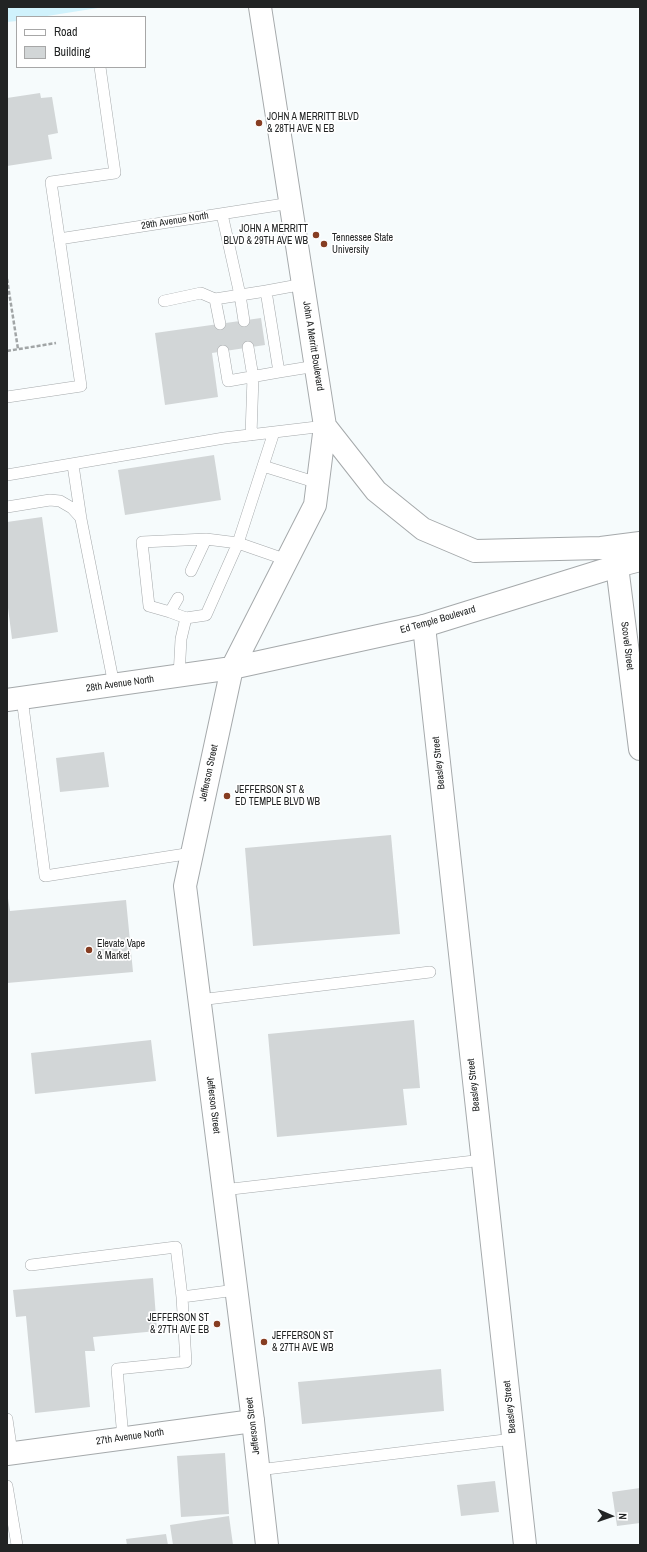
<!DOCTYPE html>
<html>
<head>
<meta charset="utf-8">
<style>
	body { margin:0 }
	#map { position:relative; width:647px; height:1552px; overflow:hidden; background:#f6fbfc; font-family:"Archivo Narrow",sans-serif }
	canvas { display:block }
	.frame { position:absolute; inset:0; border:8px solid #222424; pointer-events:none }
	.legend { position:absolute; left:16px; top:16px; width:130px; height:52px; box-sizing:border-box; background:#fff; border:1px solid #a7a7a7; margin:0; padding:5px 7px; list-style:none; font-size:12px; color:#222424 }
	.legend li { display:flex; align-items:center; gap:8px; height:20px }
	.legend b { width:20px; border:1px solid #a7a7a7 }
	.north { position:absolute; left:591px; top:1496px; width:40px; height:40px; -webkit-text-stroke:3px #fff; paint-order:stroke; rotate:92deg; font-size:11px; font-weight:700; line-height:16px; text-align:center; color:#222424 }
	.north::after { content:''; display:block; margin:auto; width:14px; height:18px; background:#222424; clip-path:polygon(50% 0,100% 100%,50% 72%,0 100%) }
</style>
</head>
<body>
<div id="map">
<canvas width="647" height="1552"></canvas>
<div class="frame"></div>
<ul class="legend">
<li><b style="height:5px;background:#fff"></b>Road</li>
<li><b style="height:11px;background:#d2d6d7"></b>Building</li>
</ul>
<div class="north">N</div>
</div>
<script>
const context = document.querySelector('canvas').getContext('2d');
context.lineJoin = 'round';
function fillPath(path, color) {
  context.fillStyle = color;
  context.fill(path, 'evenodd');
}
function shape(rows) {
  const path = new Path2D();
  for (const r of rows) {
    path.moveTo(r[0], r[1]);
    for (let i = 2; i < r.length; i += 2) path.lineTo(r[i], r[i + 1]);
  }
  return path;
}
function trace(path, color, width, dash) {
  context.strokeStyle = color;
  context.lineWidth = width;
  context.lineCap = dash ? 'butt' : 'round';
  context.setLineDash(dash || []);
  context.stroke(path);
}
function label(font, color, halo, rows, align = 'center') {
  context.font = font + ' "Archivo Narrow",sans-serif';
  context.lineWidth = 3.5;
  context.setLineDash([]);
  context.textBaseline = 'middle';
  context.strokeStyle = halo;
  context.fillStyle = color;
  for (const [text, x, y, turn = 0] of rows) {
    context.save();
    context.translate(x, y);
    context.rotate((+turn || 0) * Math.PI / 180);
    context.textAlign = isNaN(turn) ? turn : align;
    if (halo) context.strokeText(text, 0, 0);
    context.fillText(text, 0, 0);
    context.restore();
  }
}
fillPath(shape([
	[7,7,104,7,41,17,17,17,17,21,7,22]
]), '#d0f2fc');
fillPath(shape([
	[40,93,41,98,52,97,58,133,48,135,52,159,7,166,7,98],
	[261,318,265,345,212,353,218,397,165,405,155,333],
	[214,455,221,500,125,515,118,470],
	[42,517,58,632,12,639,7,600,7,522],
	[104,752,109,787,60,792,56,758],
	[391,835,400,934,253,946,245,848],
	[7,892,10,911,126,900,133,972,7,983],
	[414,1020,420,1088,403,1089,407,1125,277,1137,268,1034],
	[151,1040,156,1081,35,1094,31,1053],
	[153,1278,157,1331,93,1337,95,1351,85,1351,90,1407,35,1413,26,1316,16,1317,13,1290],
	[441,1369,444,1411,302,1424,298,1382],
	[225,1453,229,1514,181,1517,177,1456],
	[495,1481,499,1512,461,1516,457,1485],
	[640,1488,640,1523,617,1526,612,1492],
	[229,1516,233,1545,173,1545,170,1525],
	[166,1534,168,1545,127,1545,126,1539]
]), '#d2d6d7');
const lane = shape([
	[222,214,240,295,244,321],
	[59,239,291,203],
	[266,291,304,284],
	[164,301,201,293,215,299],
	[220,324,215,299,266,291,279,372,228,381,223,351],
	[248,347,253,377,251,435],
	[279,372,316,366],
	[7,397,81,386,51,182,115,173,100,67],
	[73,465,81,519,114,685],
	[263,466,318,483],
	[7,475,224,438,325,426],
	[7,507,50,500,60,501,72,508,81,518],
	[191,571,206,539],
	[170,612,178,598],
	[186,618,206,615,238,543,274,432],
	[179,676,181,639,186,618,170,612,149,606,142,542,206,539,238,543,287,560],
	[22,698,45,876,192,853],
	[199,1000,430,972],
	[223,1190,483,1160],
	[31,1265,176,1247,182,1297,236,1290],
	[7,1419,12,1453],
	[123,1438,117,1369,186,1362,182,1297],
	[258,1470,513,1439],
	[7,1486,17,1545]
]);
const street = shape([
	[617,566,640,749],
	[424,626,525,1545],
	[7,1454,253,1421]
]);
const secondary = shape([
	[260,7,325,426,315,505,232,668,185,886,253,1421,267,1545],
	[325,426,376,491,423,529,475,551,601,548,640,543],
	[7,700,232,668,424,626,617,566,640,560]
]);
trace(lane, '#a5a9ab', 12);
trace(street, '#a5a9ab', 24);
trace(secondary, '#a5a9ab', 24);
trace(shape([
	[7,279,18,349],
	[7,351,56,343]
]), '#a1a5a6', 2.5, [4, 2]);
trace(lane, '#fff', 11);
trace(street, '#fff', 22);
trace(secondary, '#fff', 22);
for (const [x, y, r, color] of [
	[259,123,4,"#863d22"],
	[316,235,4,"#863d22"],
	[324,244,4,"#863d22"],
	[227,796,4,"#863d22"],
	[89,950,4,"#863d22"],
	[217,1324,4,"#863d22"],
	[264,1342,4,"#863d22"]
]) {
  const dot = new Path2D();
  dot.arc(x, y, r, 0, 2 * Math.PI);
  context.fillStyle = color;
  context.fill(dot);
  trace(dot, '#fff', 1.5);
}
label('10px', '#222424', '#fff', [
	["JOHN A MERRITT BLVD",267,117],
	["& 28TH AVE N EB",267,129],
	["JOHN A MERRITT",308,229,"right"],
	["BLVD & 29TH AVE WB",308,241,"right"],
	["Tennessee State",332,238],
	["University",332,250],
	["JEFFERSON ST &",235,790],
	["ED TEMPLE BLVD WB",235,802],
	["Elevate Vape",97,944],
	["& Market",97,956],
	["JEFFERSON ST",209,1318,"right"],
	["& 27TH AVE EB",209,1330,"right"],
	["JEFFERSON ST",272,1336],
	["& 27TH AVE WB",272,1348]
], 'left');
label('10px', '#222424', '#fff', [
	["29th Avenue North",175,221,-9],
	["John A Merritt Boulevard",313,346,81],
	["Ed Temple Boulevard",438,620,-16],
	["Scovel Street",627,646,83],
	["28th Avenue North",120,684,-8],
	["Beasley Street",439,763,-96],
	["Jefferson Street",209,773,-78],
	["Beasley Street",474,1085,-96],
	["Jefferson Street",213,1105,83],
	["Beasley Street",510,1407,-96],
	["Jefferson Street",253,1426,-97],
	["27th Avenue North",130,1437,-8]
]);
</script>
</body>
</html>
